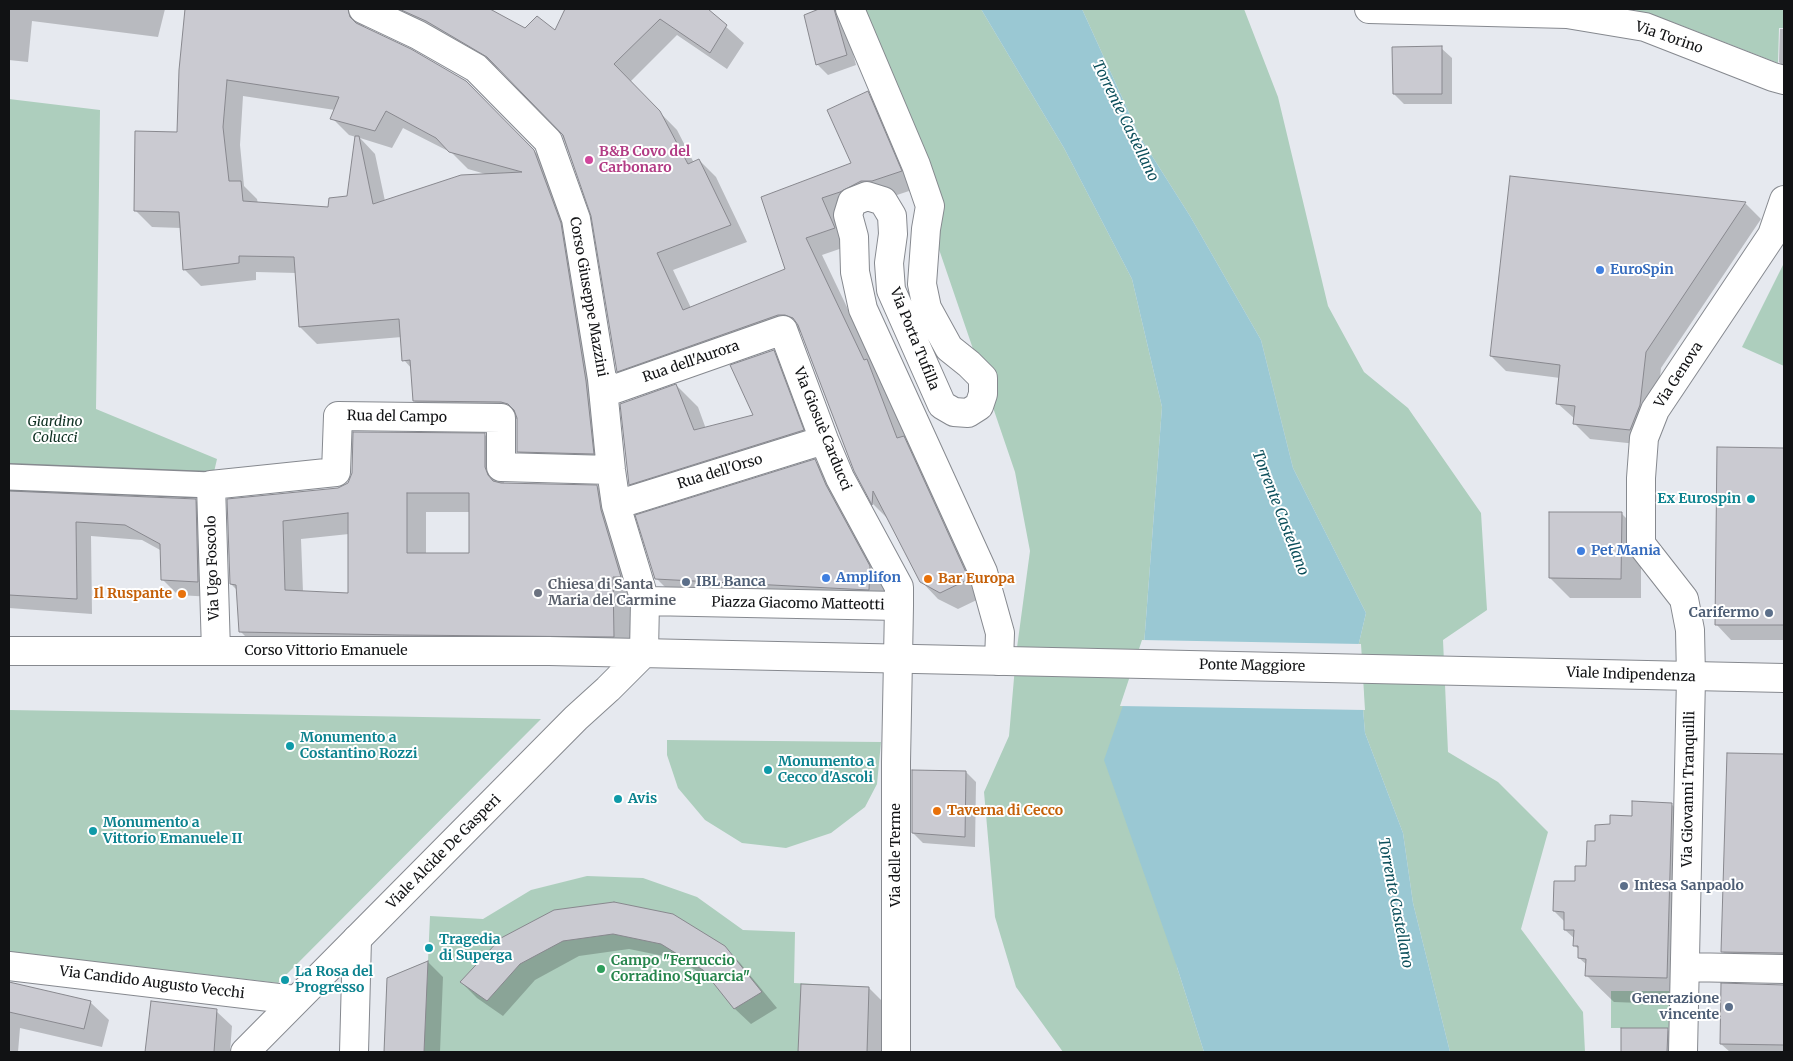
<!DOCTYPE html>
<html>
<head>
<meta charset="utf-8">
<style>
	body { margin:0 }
	#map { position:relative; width:1793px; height:1061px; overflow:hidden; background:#e6e9ef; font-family:Merriweather,serif }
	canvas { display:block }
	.frame { position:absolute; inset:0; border:10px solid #111214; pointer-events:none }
</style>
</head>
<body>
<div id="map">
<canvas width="1793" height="1061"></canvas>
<div class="frame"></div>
</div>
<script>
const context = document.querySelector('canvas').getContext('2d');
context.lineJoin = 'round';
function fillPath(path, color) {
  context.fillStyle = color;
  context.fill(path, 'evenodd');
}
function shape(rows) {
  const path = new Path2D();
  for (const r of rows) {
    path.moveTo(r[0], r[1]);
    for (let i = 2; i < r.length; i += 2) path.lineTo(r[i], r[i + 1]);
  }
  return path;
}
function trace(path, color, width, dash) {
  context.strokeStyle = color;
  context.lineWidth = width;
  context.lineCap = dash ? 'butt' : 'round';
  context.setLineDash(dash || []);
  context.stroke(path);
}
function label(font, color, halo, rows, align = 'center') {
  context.font = font + ' Merriweather,serif';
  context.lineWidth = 4;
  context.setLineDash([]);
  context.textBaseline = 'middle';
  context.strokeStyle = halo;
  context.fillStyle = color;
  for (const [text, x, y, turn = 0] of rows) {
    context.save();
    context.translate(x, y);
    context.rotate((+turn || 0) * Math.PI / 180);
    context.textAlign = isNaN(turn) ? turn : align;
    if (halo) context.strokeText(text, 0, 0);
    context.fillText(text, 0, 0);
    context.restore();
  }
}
fillPath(shape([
	[857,9,981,9,1064,148,1132,279,1162,407,1144,645,1177,967,1204,1052,1063,1052,1016,987,995,917,984,792,1009,736,1016,655,1030,551,1015,472],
	[1082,9,1244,9,1278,97,1328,306,1364,372,1408,408,1481,513,1487,610,1443,640,1448,752,1498,782,1548,832,1521,929,1583,1012,1585,1052,1450,1052,1413,903,1403,833,1365,733,1358,647,1366,613,1293,468,1261,340,1190,216,1140,137],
	[1631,9,1784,9,1784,28,1779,28,1778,63,1675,23],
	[9,99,100,110,96,409,217,459,211,485,9,477],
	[1784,263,1784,366,1742,347],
	[9,710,541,719,278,983,9,952],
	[667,740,881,742,877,784,865,807,831,833,786,848,742,843,705,820,678,788,667,755],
	[587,876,643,878,697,897,743,930,795,932,794,983,869,987,867,1052,384,1052,387,978,428,961,430,916,483,919,531,890],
	[1611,991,1669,991,1669,1028,1611,1028]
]), '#adcebd');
fillPath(shape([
	[981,9,1082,9,1140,137,1190,216,1261,340,1293,468,1366,613,1358,647,1365,733,1403,833,1413,903,1450,1052,1204,1052,1177,967,1104,760,1144,645,1162,407,1132,279,1064,148]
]), '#9ac8d3');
fillPath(shape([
	[1142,640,1361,644,1365,710,1120,706]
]), '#e6e9ef');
fillPath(shape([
	[9,9,165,9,158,37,32,21,28,62,9,60],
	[186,9,488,9,525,29,556,32,584,27,598,9,706,9,744,43,727,69,677,35,630,82,677,130,694,163,699,160,716,177,747,242,673,270,691,308,787,270,763,198,853,164,868,93,885,110,918,188,858,208,851,245,822,255,878,372,883,378,908,442,920,454,985,596,958,609,938,599,921,581,889,520,873,504,855,471,802,331,795,332,635,388,618,371,593,216,560,130,502,71,443,38,366,19,364,28,466,82,551,168,577,241,610,470,535,468,518,451,518,419,431,418,414,401,412,369,404,360,402,337,317,344,300,327,296,273,256,272,256,280,201,286,184,269,181,228,152,227,135,210,178,133,180,70],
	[243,96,335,110,332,118,349,135,356,137,348,197,330,209,258,204,257,199,244,186,240,145],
	[403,128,452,153,468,169,489,175,385,201,375,154,360,138,392,148],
	[822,9,836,9,843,15,856,65,828,75,817,64,806,15],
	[1780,29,1784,29,1784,67,1779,62],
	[1441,48,1452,58,1452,104,1404,104,1394,94],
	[1511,178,1746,204,1761,219,1661,368,1655,421,1646,445,1590,439,1574,423,1575,419,1557,403,1560,378,1506,371,1491,356],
	[773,351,795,373,825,452,652,506,630,484,676,385,698,407,706,429,754,416],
	[485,435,504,454,504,484,597,486,616,506,632,595,632,655,259,650,240,631,237,590,231,584,228,500,338,489],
	[426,512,470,512,470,554,426,554],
	[349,534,349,594,303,592,301,539],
	[1719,448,1784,449,1784,640,1731,640,1716,624],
	[815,461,842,488,897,594,683,605,656,578],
	[9,493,195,500,211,516,213,597,178,595,162,579,162,551,142,540,91,536,92,614,9,608],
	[1621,513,1641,533,1641,598,1570,598,1550,578],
	[1728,754,1784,756,1784,976,1746,975,1723,952],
	[966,772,976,782,975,847,923,843,913,833],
	[1671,804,1699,831,1694,1005,1614,1002,1586,975,1587,965,1579,958,1580,950,1575,946,1575,939,1565,930,1565,922,1554,911,1587,868,1596,843,1611,826],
	[614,903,724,947,740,963,777,1008,751,1024,735,1009,714,982,678,959,629,949,579,956,535,980,503,1016,477,998,461,982],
	[428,962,443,977,440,1052,385,1052,388,979],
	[9,982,90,1002,109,1020,102,1047,20,1028,18,1052,9,1052],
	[802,985,869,988,888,1007,886,1052,799,1052],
	[1722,985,1784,986,1784,1052,1730,1052,1721,1044],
	[152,1002,216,1011,232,1026,230,1052,146,1052],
	[1622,1029,1667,1029,1678,1040,1678,1052,1622,1052]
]), '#0003');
const building = shape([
	[185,9,348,9,350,17,356,23,411,49,466,81,534,150,561,223,586,381,594,454,517,452,517,418,514,410,508,404,501,402,413,401,410,360,402,361,399,319,299,327,294,257,239,256,239,263,183,270,179,212,134,211,135,131,177,132,179,70,185,9],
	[227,80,339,97,330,119,375,131,386,111,436,138,449,152,522,172,461,175,373,204,359,136,355,136,347,196,329,198,328,207,243,201,241,181,229,181,223,127,227,80],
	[399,9,490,9,525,28,537,16,555,30,565,9,708,9,727,25,710,53,660,19,614,64,660,111,688,164,699,159,731,225,657,253,683,310,785,269,761,197,851,163,827,110,868,91,902,171,872,181,861,181,840,192,822,198,835,228,806,238,864,360,867,359,897,438,904,436,969,579,940,593,920,582,873,491,872,505,854,471,798,325,793,318,785,315,778,315,617,372,591,216,563,135,487,57,426,21,399,9],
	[819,9,834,9,847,55,816,65,804,15,819,9],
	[1442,46,1442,94,1393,94,1392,47,1442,46],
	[1510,176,1746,202,1646,352,1640,405,1630,430,1573,424,1575,406,1556,404,1560,365,1490,356,1510,176],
	[774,350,804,430,629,485,620,404,676,384,694,430,753,415,730,365,774,350],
	[353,432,485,433,485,467,488,475,493,481,501,483,597,485,601,510,621,577,613,577,614,637,399,635,239,632,236,585,230,584,227,499,338,488,348,483,352,473,353,432],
	[407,493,469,493,469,553,407,553,407,493],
	[348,513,348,593,285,590,283,521,348,513],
	[1717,447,1784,448,1784,625,1715,625,1717,447],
	[815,459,826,485,870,566,869,590,655,579,635,515,815,459],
	[9,491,196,499,198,582,161,580,160,544,125,525,76,522,77,599,9,595,9,491],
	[1549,512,1622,512,1621,579,1549,578,1549,512],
	[1727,753,1784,754,1784,953,1721,952,1727,753],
	[912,770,966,771,965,837,912,833,912,770],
	[1632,801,1672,803,1667,978,1585,976,1586,959,1578,958,1578,946,1573,946,1574,930,1564,930,1564,912,1553,911,1554,881,1575,881,1575,866,1586,866,1587,841,1595,841,1595,825,1610,824,1610,815,1632,816,1632,801],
	[614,902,673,914,725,946,762,992,734,1009,703,970,661,944,613,934,563,941,520,964,487,1001,460,982,501,938,554,910,614,902],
	[428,961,424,1052,384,1052,387,978,428,961],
	[9,982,91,1001,84,1029,9,1012,9,982],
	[1721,983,1784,985,1784,1045,1720,1044,1721,983],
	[801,984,869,987,867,1052,798,1052,801,984],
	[151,1001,217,1009,214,1052,145,1052,151,1001],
	[1621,1028,1668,1028,1667,1052,1621,1052,1621,1028]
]);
fillPath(building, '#cacad1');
trace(building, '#88888e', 1);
const pedestrian = shape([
	[9,477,211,485]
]);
const minor = shape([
	[363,9,418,35,476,68,548,141,576,219,602,379,611,470,616,505,645,601,644,653],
	[850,9,916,165,930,206,926,229,922,284,927,308,949,348,969,364,983,378,983,394,979,406,968,413,954,412,942,405,891,290,889,263,893,234,892,216,883,201,867,196,852,202,848,215,854,237,855,272,863,309,983,572,1000,633,999,661],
	[1369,9,1567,14,1645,27,1773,77,1784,80],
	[602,379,612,390,783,330,824,440,840,478,899,587,899,606],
	[616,505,824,440],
	[645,601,899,606,896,762,896,1052],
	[216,651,211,485,336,472,338,416,501,418,501,467,611,470],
	[9,966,295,1000],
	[1685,967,1784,969],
	[354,1052,357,939],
	[1683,1052,1691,677,1690,630,1684,599,1641,544,1641,478,1644,438,1655,410,1772,235,1784,200]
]);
const tertiary = shape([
	[9,651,549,651,1784,678],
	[245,1052,576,718,608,689,644,653]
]);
trace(pedestrian, '#86898f', 28);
trace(minor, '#86898f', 30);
trace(tertiary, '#86898f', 30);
trace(pedestrian, '#fff', 25);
trace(minor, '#fff', 28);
trace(tertiary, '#fff', 28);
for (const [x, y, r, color] of [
	[589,160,5,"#d1479c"],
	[1600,270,5,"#3f7fe0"],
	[1751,499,5,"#0f9aa8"],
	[1581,551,5,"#3f7fe0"],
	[826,578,5,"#3f7fe0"],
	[928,579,5,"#e8710a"],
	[686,582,5,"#5c6f8a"],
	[538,593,5,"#6b7280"],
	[182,594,5,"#e8710a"],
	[1769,613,5,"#5c6f8a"],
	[290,746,5,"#0f9aa8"],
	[768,770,5,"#0f9aa8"],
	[618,799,5,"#0f9aa8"],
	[937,811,5,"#e8710a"],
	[93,831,5,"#0f9aa8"],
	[1624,886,5,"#5c6f8a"],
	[429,948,5,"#0f9aa8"],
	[601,969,5,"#2e9e5b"],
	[285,980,5,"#0f9aa8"],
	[1729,1007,5,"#5c6f8a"]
]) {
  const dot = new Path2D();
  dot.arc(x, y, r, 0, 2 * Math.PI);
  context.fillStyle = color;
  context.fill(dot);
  trace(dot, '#fff', 2);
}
label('14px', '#111214', '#fff', [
	["Via Torino",1669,38,19],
	["Corso Giuseppe Mazzini",588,297,80],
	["Via Porta Tufilla",914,339,68],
	["Rua dell'Aurora",691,362,-19],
	["Via Genova",1679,375,-57],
	["Rua del Campo",397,417,1],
	["Via Giosuè Carducci",822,429,68],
	["Rua dell'Orso",720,472,-17],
	["Via Ugo Foscolo",213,568,-92],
	["Piazza Giacomo Matteotti",798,604,1],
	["Corso Vittorio Emanuele",326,651],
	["Ponte Maggiore",1252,666,1],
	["Viale Indipendenza",1631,675,2],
	["Via Giovanni Tranquilli",1689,789,-89],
	["Viale Alcide De Gasperi",444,852,-45],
	["Via delle Terme",896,855,-90],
	["Via Candido Augusto Vecchi",152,983,7]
]);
label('bold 14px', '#b23c85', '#fff', [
	["B&B Covo del",599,152],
	["Carbonaro",599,168]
], 'left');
label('bold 14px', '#366cbe', '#fff', [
	["EuroSpin",1610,270],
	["Pet Mania",1591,551],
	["Amplifon",836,578]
], 'left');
label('italic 14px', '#0e3022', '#fff', [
	["Giardino",55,422],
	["Colucci",55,438]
]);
label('bold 14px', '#0d838f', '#fff', [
	["Ex Eurospin",1741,499,"right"],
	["Monumento a",300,738],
	["Costantino Rozzi",300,754],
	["Monumento a",778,762],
	["Cecco d'Ascoli",778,778],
	["Avis",628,799],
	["Monumento a",103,823],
	["Vittorio Emanuele II",103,839],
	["Tragedia",439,940],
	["di Superga",439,956],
	["La Rosa del",295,972],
	["Progresso",295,988]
], 'left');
label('bold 14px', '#c56008', '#fff', [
	["Bar Europa",938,579],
	["Il Ruspante",172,594,"right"],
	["Taverna di Cecco",947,811]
], 'left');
label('bold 14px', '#4e5e75', '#fff', [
	["IBL Banca",696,582],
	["Carifermo",1759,613,"right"],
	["Intesa Sanpaolo",1634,886],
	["Generazione",1719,999,"right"],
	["vincente",1719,1015,"right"]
], 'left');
label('bold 14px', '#5b616d', '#fff', [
	["Chiesa di Santa",548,585],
	["Maria del Carmine",548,601]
], 'left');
label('bold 14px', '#27864d', '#fff', [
	["Campo \"Ferruccio",611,961],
	["Corradino Squarcia\"",611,977]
], 'left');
label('italic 15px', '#0c4f5b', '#fff', [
	["Torrente Castellano",1125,121,64],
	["Torrente Castellano",1280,513,69],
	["Torrente Castellano",1395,903,79]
]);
</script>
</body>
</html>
